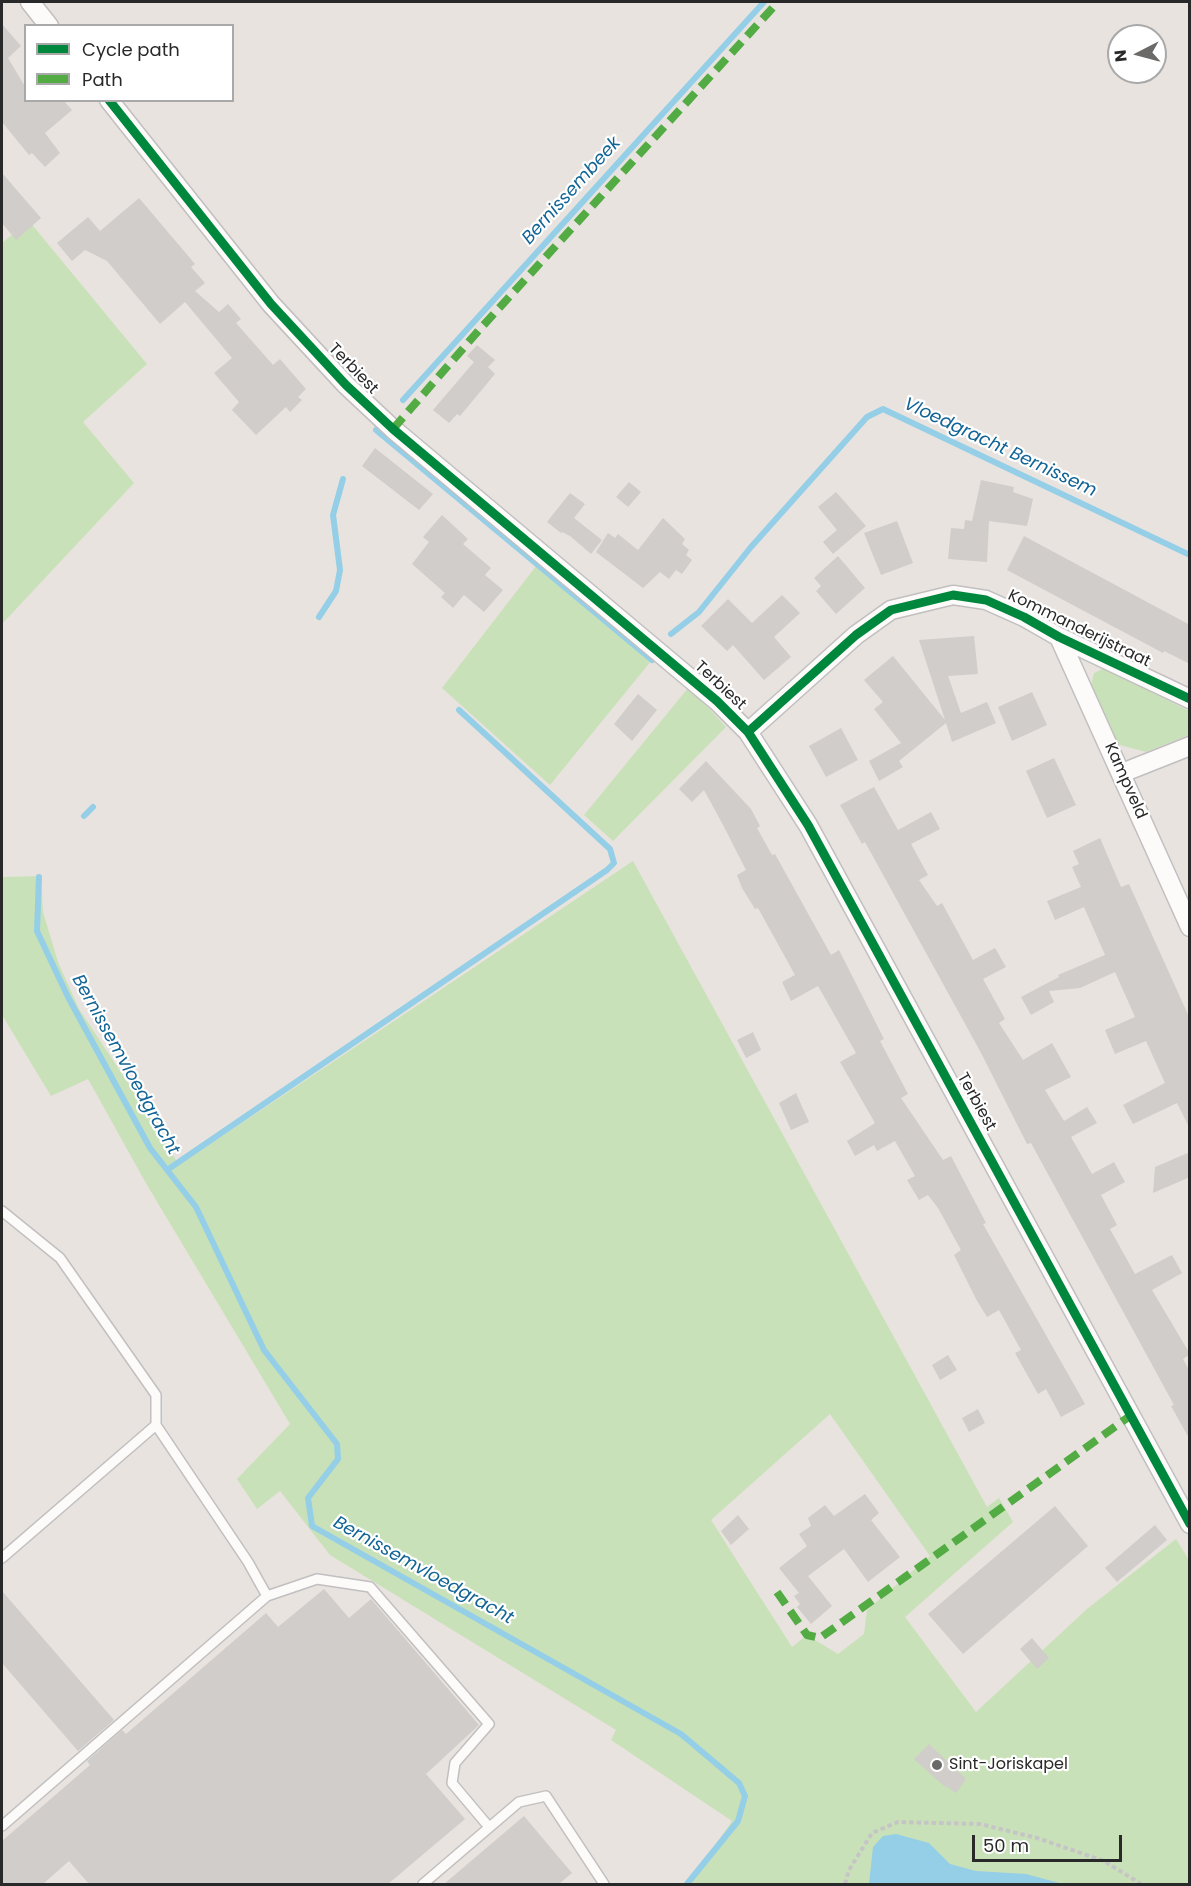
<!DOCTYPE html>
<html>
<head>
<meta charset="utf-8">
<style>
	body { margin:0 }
	#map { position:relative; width:1191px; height:1886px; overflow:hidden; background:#e8e3de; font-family:Poppins,sans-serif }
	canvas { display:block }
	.frame { position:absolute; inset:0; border:3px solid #292929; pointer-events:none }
	.legend { position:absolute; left:24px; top:24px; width:210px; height:78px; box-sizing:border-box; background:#fff; border:2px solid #a9a9a9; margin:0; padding:8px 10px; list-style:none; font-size:18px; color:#292929 }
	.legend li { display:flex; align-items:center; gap:12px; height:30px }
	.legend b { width:30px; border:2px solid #a9a9a9 }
	.north { position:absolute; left:1107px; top:24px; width:60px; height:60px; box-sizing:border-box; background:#fff; border:2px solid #a9a9a9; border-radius:50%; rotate:264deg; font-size:16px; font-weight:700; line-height:24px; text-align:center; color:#292929 }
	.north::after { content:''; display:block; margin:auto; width:21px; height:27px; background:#6c6a68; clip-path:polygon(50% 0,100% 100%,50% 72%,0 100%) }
	.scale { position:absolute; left:972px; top:1835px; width:150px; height:27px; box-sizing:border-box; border:3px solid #292929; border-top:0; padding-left:8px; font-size:18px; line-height:21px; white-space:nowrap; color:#292929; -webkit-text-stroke:4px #fff; paint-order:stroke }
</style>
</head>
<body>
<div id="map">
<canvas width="1191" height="1886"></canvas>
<div class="frame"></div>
<ul class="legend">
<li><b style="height:8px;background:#00873e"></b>Cycle path</li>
<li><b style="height:8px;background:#53ab44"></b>Path</li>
</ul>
<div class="north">N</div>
<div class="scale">50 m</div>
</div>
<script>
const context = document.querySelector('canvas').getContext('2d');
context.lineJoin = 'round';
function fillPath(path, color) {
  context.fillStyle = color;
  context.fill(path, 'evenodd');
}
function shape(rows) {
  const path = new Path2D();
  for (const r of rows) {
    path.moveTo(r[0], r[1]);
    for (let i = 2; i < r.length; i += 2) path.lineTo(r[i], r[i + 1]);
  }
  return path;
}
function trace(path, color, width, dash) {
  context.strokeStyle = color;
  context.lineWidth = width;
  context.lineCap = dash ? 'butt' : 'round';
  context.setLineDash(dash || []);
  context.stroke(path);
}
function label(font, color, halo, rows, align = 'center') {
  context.font = font + ' Poppins,sans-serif';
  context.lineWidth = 4.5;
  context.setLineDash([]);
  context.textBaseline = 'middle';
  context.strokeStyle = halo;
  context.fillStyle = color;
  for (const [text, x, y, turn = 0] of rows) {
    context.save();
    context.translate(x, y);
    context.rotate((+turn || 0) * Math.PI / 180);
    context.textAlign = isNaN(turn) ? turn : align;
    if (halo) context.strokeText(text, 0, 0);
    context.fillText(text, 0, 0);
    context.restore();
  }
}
fillPath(shape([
	[29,221,147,364,83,422,134,483,2,624,2,243],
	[540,561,656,655,550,785,442,688],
	[1105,668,1189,711,1189,735,1146,752,1120,745,1116,741,1091,685,1094,673],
	[689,687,726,727,613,841,584,815],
	[633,861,987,1507,999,1498,1013,1522,905,1617,976,1712,1087,1609,1176,1539,1189,1560,1189,1884,688,1884,732,1821,611,1740,616,1730,330,1555,280,1491,257,1509,237,1479,290,1424,147,1185,88,1079,51,1096,2,1015,2,877,41,876,43,912,58,962,79,1009,148,1113,179,1165],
	[830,1414,930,1556,867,1610,864,1634,838,1654,807,1635,792,1647,711,1520]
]), '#c9e1b8');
fillPath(shape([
	[896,1834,929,1843,950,1864,976,1871,1026,1874,1063,1884,869,1884,873,1847,883,1836]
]), '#94cfe7');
trace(shape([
	[403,400,764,2],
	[376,430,652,660],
	[319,617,336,591,340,570,333,515,343,479],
	[671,634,699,612,751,547,867,417,883,409,1190,555],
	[84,816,93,807],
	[39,877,37,931,68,997,150,1148,196,1207,264,1350,337,1444,338,1459,308,1498,312,1526,681,1734,739,1783,745,1796,738,1821,687,1884],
	[167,1170,607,870,614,863,610,849,459,710]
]), '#94cfe7', 6);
fillPath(shape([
	[2,24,21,46,8,58,26,88,26,100,63,100,72,110,45,133,60,153,45,167,32,153,29,155,2,122],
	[2,173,41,218,16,240,2,223],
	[139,198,195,264,191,267,205,283,195,291,219,312,228,304,241,319,236,323,273,365,280,359,306,389,298,397,302,400,290,412,286,407,256,435,232,410,239,402,214,373,232,358,185,302,160,324,107,261,85,250,72,261,57,243,88,217,100,231],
	[477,345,495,360,488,367,495,374,460,416,457,414,449,423,433,410,474,362,467,356],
	[375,448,433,494,419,510,362,466],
	[981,480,1014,487,1013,492,1033,499,1027,526,989,521,987,562,948,559,951,528,964,529,965,520,972,521],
	[629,482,641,492,628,507,616,497],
	[836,492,866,526,833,554,823,542,837,530,818,507],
	[570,493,585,504,574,518,602,540,591,554,570,536,562,532,561,533,547,522],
	[442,515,468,539,463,544,491,568,485,575,503,590,484,612,464,595,453,608,441,597,445,593,412,564,429,542,423,537],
	[663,518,685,539,682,544,689,550,686,555,692,560,682,574,676,570,669,579,660,572,643,588,596,552,608,533,615,538,618,534,638,550],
	[897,521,913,563,881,575,864,533],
	[1024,536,1190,625,1190,664,1164,651,1163,653,1007,570],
	[838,556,865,588,836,614,816,591,821,586,814,578],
	[782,595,800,613,774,637,791,657,764,680,733,645,727,651,701,626,728,599,752,623],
	[974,636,978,674,948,676,961,713,987,702,996,723,952,742,946,723,899,761,903,767,879,781,869,761,901,743,874,709,883,702,864,680,893,656,945,720,919,640],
	[1032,692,1047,725,1012,741,998,707],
	[638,694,657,710,632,741,614,724],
	[841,728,858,760,826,777,809,746],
	[1054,758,1076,805,1047,818,1026,771],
	[706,761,751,809,760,826,757,828,772,855,775,854,831,955,839,950,884,1039,880,1041,908,1094,901,1098,943,1160,951,1156,986,1223,983,1224,1085,1404,1061,1417,1046,1389,1038,1394,1015,1353,1021,1350,999,1310,987,1317,976,1299,954,1255,961,1250,938,1208,928,1195,919,1200,907,1180,915,1176,895,1141,877,1151,874,1145,855,1156,847,1141,875,1123,840,1062,856,1053,818,986,791,1001,782,982,795,975,758,908,755,909,742,888,737,875,746,870,723,825,704,790,692,802,679,789],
	[874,787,898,830,931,812,940,829,911,844,928,875,919,880,937,906,942,903,973,960,995,948,1006,967,983,979,1005,1019,999,1023,1023,1060,1052,1043,1071,1077,1045,1090,1064,1121,1087,1107,1097,1123,1071,1137,1092,1174,1114,1162,1125,1182,1101,1195,1117,1225,1110,1229,1135,1274,1172,1255,1182,1273,1152,1290,1190,1354,1183,1359,1190,1372,1190,1440,1171,1406,1174,1405,1031,1143,1027,1144,980,1051,865,842,862,844,840,805],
	[1100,838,1121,887,1129,884,1190,1019,1190,1129,1177,1103,1133,1124,1123,1105,1165,1083,1146,1041,1115,1054,1105,1030,1135,1017,1115,972,1080,988,1049,991,1054,1002,1031,1015,1021,997,1059,977,1058,975,1105,955,1084,907,1055,920,1047,901,1081,887,1072,867,1079,864,1073,851],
	[753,1032,761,1050,746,1058,737,1040],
	[796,1093,809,1122,791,1130,779,1103],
	[1190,1152,1190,1177,1153,1193,1155,1167],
	[948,1355,957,1370,940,1380,932,1365],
	[978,1409,985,1423,969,1432,962,1418],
	[865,1494,879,1513,871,1520,900,1557,868,1582,844,1549,808,1576,832,1606,811,1624,797,1607,800,1604,794,1596,799,1593,779,1568,807,1546,799,1534,811,1526,808,1518,825,1505,834,1516],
	[1055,1506,1088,1546,963,1654,928,1614],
	[738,1515,749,1529,731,1545,721,1531],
	[1155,1525,1167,1540,1117,1582,1105,1568],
	[324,1589,349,1618,371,1599,479,1725,426,1774,465,1819,388,1884,89,1884,69,1861,43,1884,2,1884,2,1841,90,1765,87,1761,122,1730,126,1734,266,1613,278,1627],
	[2,1591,114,1720,78,1751,2,1663],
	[1032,1638,1049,1658,1037,1669,1020,1649],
	[929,1744,966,1779,956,1793,946,1786,945,1787,914,1759],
	[524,1816,572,1873,559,1884,444,1884]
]), '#d0cdca');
const lane = shape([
	[2,1211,60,1258,156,1395,156,1425,2,1558],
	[156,1425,248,1562,267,1596],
	[2,1826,267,1596,317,1579,370,1587,489,1724,455,1763,452,1783,489,1827],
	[423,1884,519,1802,546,1796,604,1884]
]);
const street = shape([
	[30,2,49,26],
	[109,100,271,304,346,385,393,429,717,701,748,732,808,825,1190,1524],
	[1059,637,1190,927],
	[748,732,856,635,891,610,953,595,986,600,1024,617,1059,637,1190,699],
	[1122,773,1190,746]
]);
trace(lane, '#c1bfc0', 12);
trace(street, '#c1bfc0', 21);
trace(shape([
	[845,1884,849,1870,872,1833,898,1822,980,1824,1037,1838,1104,1861,1141,1884]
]), '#c6c5c5', 4, [4.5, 3]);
trace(lane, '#fcfbfa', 9);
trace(street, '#fcfbfa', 18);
trace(shape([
	[393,429,480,329,778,2],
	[777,1592,807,1635,820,1638,1130,1416]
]), '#53ab44', 8, [15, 8]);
trace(shape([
	[109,100,271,304,346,385,393,429,717,701,748,732,808,825,1190,1524],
	[748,732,856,635,891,610,953,595,986,600,1024,617,1059,637,1190,699]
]), '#00873e', 9);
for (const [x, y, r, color] of [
	[937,1765,6,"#6c6a68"]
]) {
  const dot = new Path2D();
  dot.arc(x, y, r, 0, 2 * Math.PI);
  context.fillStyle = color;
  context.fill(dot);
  trace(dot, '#fff', 2);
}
label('16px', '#292929', '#fff', [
	["Terbiest",353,369,46],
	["Kommanderijstraat",1079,629,26],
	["Terbiest",720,686,43],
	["Kampveld",1125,781,66],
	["Terbiest",976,1102,61]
]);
label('16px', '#292929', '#fff', [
	["Sint-Joriskapel",949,1765]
], 'left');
label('italic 18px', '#116495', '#fff', [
	["Bernissembeek",572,191,-48],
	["Vloedgracht Bernissem",1000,448,25],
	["Bernissemvloedgracht",125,1065,61],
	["Bernissemvloedgracht",423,1571,29]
]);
</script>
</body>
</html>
